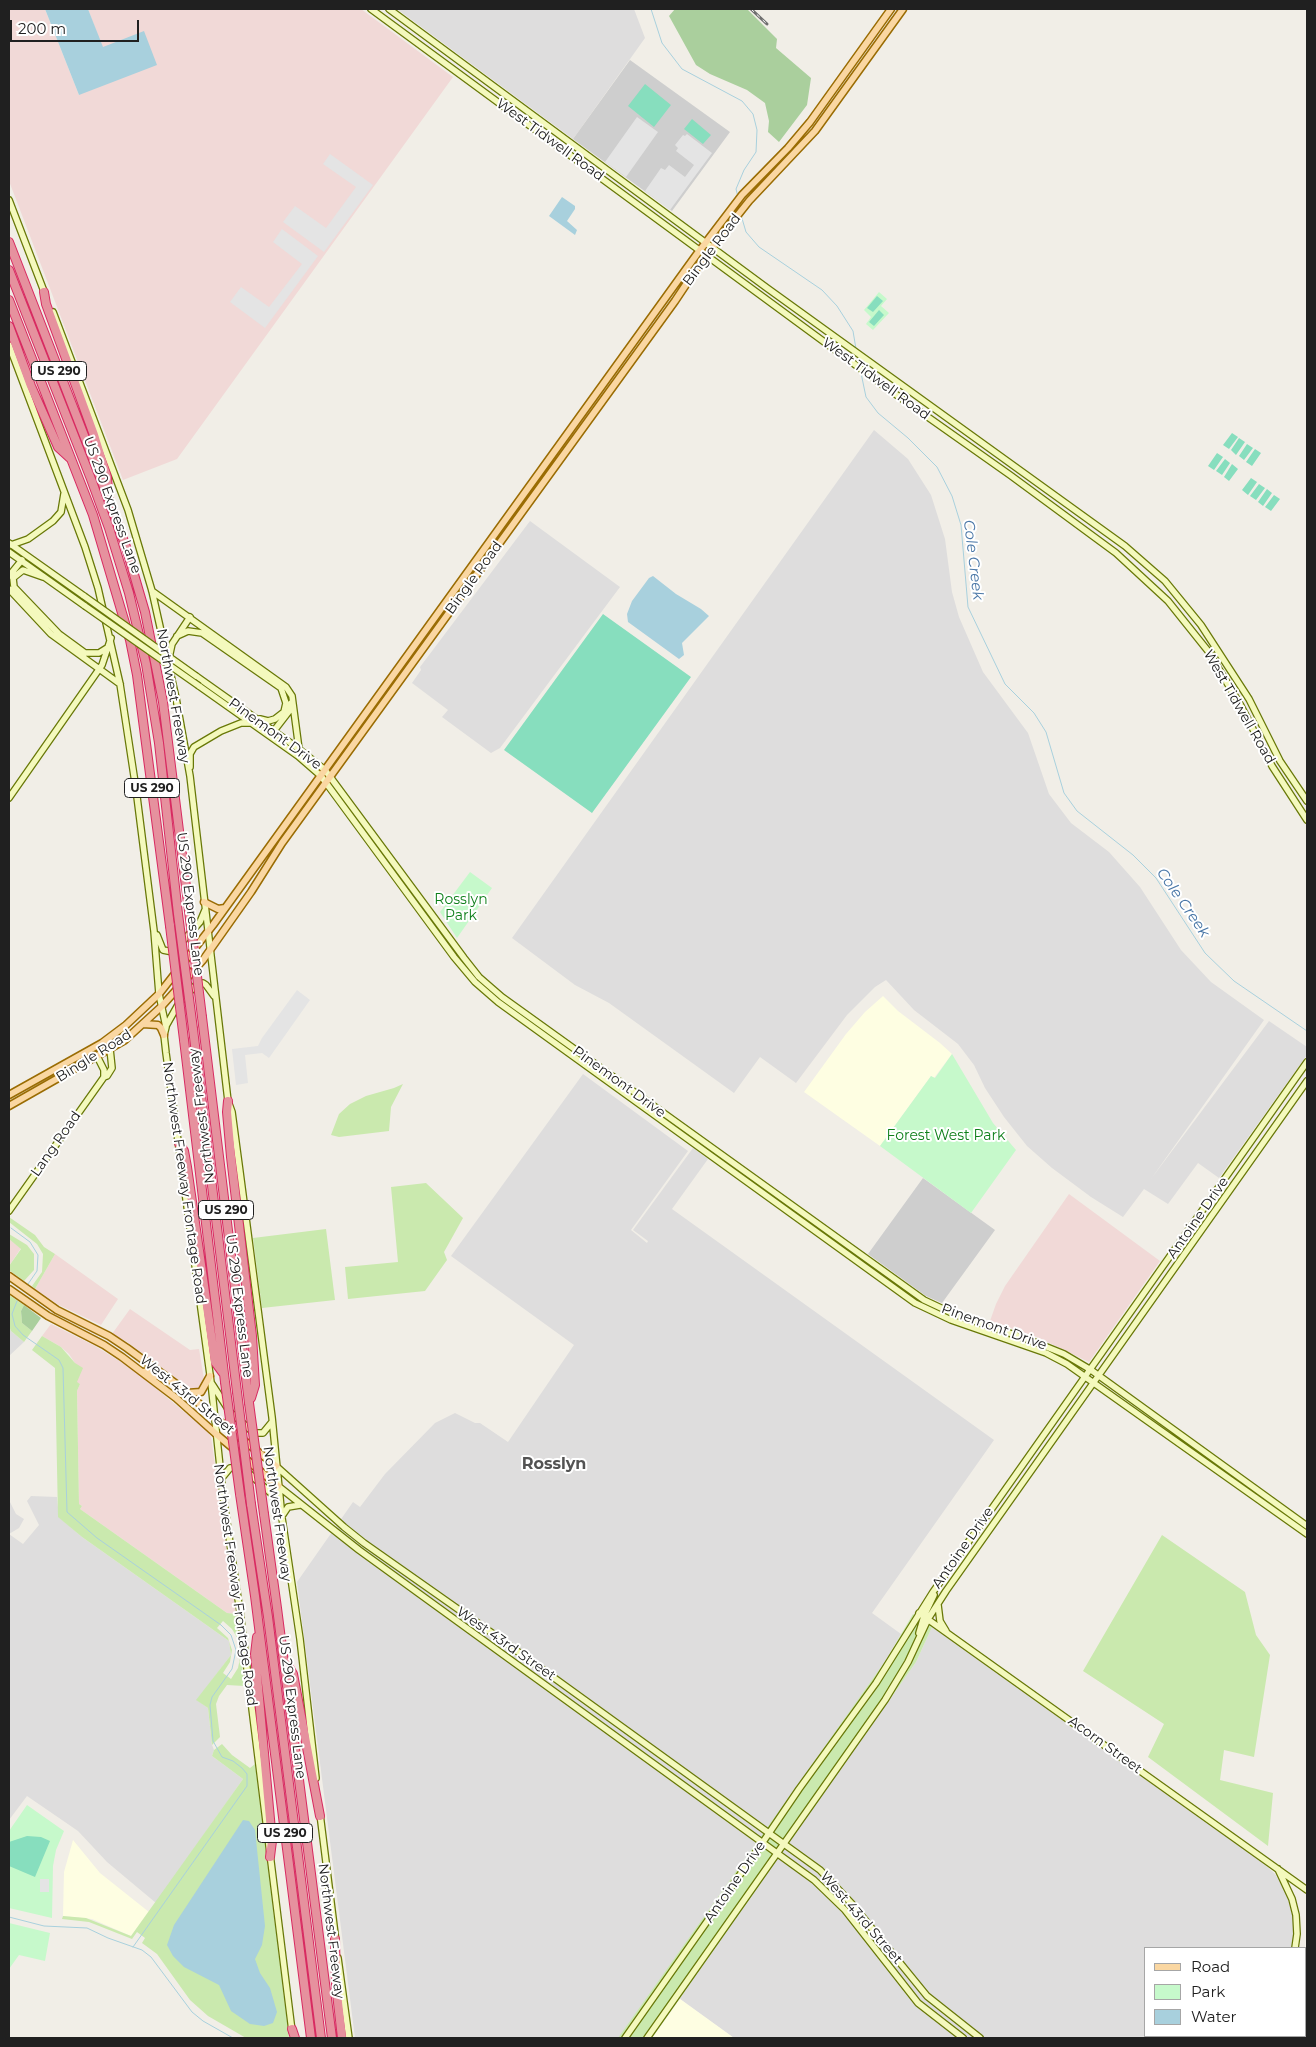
<!DOCTYPE html>
<html>
<head>
<meta charset="utf-8">
<style>
	body { margin:0 }
	#map { position:relative; width:1316px; height:2047px; overflow:hidden; background:#f1eee7; font-family:Montserrat,sans-serif }
	canvas { display:block }
	.frame { position:absolute; inset:0; border:10px solid #202020; pointer-events:none }
	.legend { position:absolute; left:1144px; top:1947px; width:162px; height:90px; box-sizing:border-box; background:#fff; border:1px solid #a6a6a6; margin:0; padding:6px 9px; list-style:none; font-size:15px; color:#202020 }
	.legend li { display:flex; align-items:center; gap:10px; height:25px }
	.legend b { width:25px; border:1px solid #a6a6a6 }
	.scale { position:absolute; left:10px; top:20px; width:129px; height:22px; box-sizing:border-box; border:2px solid #202020; border-top:0; padding-left:6px; font-size:15px; line-height:18px; white-space:nowrap; color:#202020; -webkit-text-stroke:4px #fff; paint-order:stroke }
</style>
</head>
<body>
<div id="map">
<canvas width="1316" height="2047"></canvas>
<div class="frame"></div>
<ul class="legend">
<li><b style="height:6px;background:#fad7a2"></b>Road</li>
<li><b style="height:14px;background:#c6f9cb"></b>Park</li>
<li><b style="height:14px;background:#a8d0dd"></b>Water</li>
</ul>
<div class="scale">200 m</div>
</div>
<script>
const context = document.querySelector('canvas').getContext('2d');
context.lineJoin = 'round';
function fillPath(path, color) {
  context.fillStyle = color;
  context.fill(path, 'evenodd');
}
function shape(rows) {
  const path = new Path2D();
  for (const r of rows) {
    path.moveTo(r[0], r[1]);
    for (let i = 2; i < r.length; i += 2) path.lineTo(r[i], r[i + 1]);
  }
  return path;
}
function trace(path, color, width, dash) {
  context.strokeStyle = color;
  context.lineWidth = width;
  context.lineCap = dash ? 'butt' : 'round';
  context.setLineDash(dash || []);
  context.stroke(path);
}
function label(font, color, halo, rows, align = 'center') {
  context.font = font + ' Montserrat,sans-serif';
  context.lineWidth = 4;
  context.setLineDash([]);
  context.textBaseline = 'middle';
  context.strokeStyle = halo;
  context.fillStyle = color;
  for (const [text, x, y, turn = 0] of rows) {
    context.save();
    context.translate(x, y);
    context.rotate((+turn || 0) * Math.PI / 180);
    context.textAlign = isNaN(turn) ? turn : align;
    if (halo) context.strokeText(text, 0, 0);
    context.fillText(text, 0, 0);
    context.restore();
  }
}
fillPath(shape([
	[397,9,634,9,645,38,573,139],
	[874,430,908,459,931,495,945,539,952,592,959,617,983,672,1028,733,1049,794,1071,823,1109,852,1140,887,1181,950,1211,982,1264,1020,1151,1179,1269,1021,1307,1047,1307,1055,1219,1178,1198,1163,1168,1204,1144,1189,1123,1217,1091,1197,1052,1168,1027,1146,1004,1117,985,1088,974,1065,958,1044,914,1010,886,980,875,987,847,1015,796,1083,760,1057,734,1093,609,1003,575,985,512,938],
	[530,521,620,587,500,748,491,753,442,717,448,710,412,683,421,670,420,667],
	[583,1074,688,1151,631,1230,647,1243,648,1241,633,1230,693,1148,708,1159,672,1209,994,1440,872,1613,901,1634,886,1660,781,1810,802,1824,916,1662,932,1627,1263,1863,1275,1874,1284,1887,1293,1917,1294,1935,1292,1948,1145,1948,1145,2036,1276,2036,1276,2038,734,2038,658,1983,619,2038,355,2038,297,1582,353,1502,360,1507,385,1474,435,1423,455,1413,475,1423,480,1423,508,1442,574,1345,451,1256],
	[9,1326,11,1331,24,1342,9,1356],
	[31,1496,57,1497,59,1517,82,1537,229,1641,231,1655,197,1700,208,1708,212,1745,214,1750,212,1756,243,1779,156,1903,107,1862,78,1831,27,1796,9,1820,9,1534,23,1544,39,1525,27,1501],
	[9,1500,16,1514,24,1519,19,1528,9,1534]
]), '#dedddd');
fillPath(shape([
	[9,9,45,9,79,95,102,47,88,9,361,9,453,77,177,459,123,480,9,181],
	[1069,1194,1160,1261,1089,1362,1037,1337,990,1321,996,1304,1005,1286],
	[9,1239,21,1248,9,1266],
	[55,1254,118,1299,101,1325,57,1304,35,1289],
	[130,1309,190,1350,199,1349,204,1379,204,1384,200,1389,192,1390,127,1342,112,1334],
	[51,1324,95,1346,134,1370,207,1431,211,1437,236,1614,227,1613,80,1509,82,1506,79,1504,77,1391,80,1384,77,1383,75,1363,69,1354,61,1347,42,1336]
]), '#f1d9d7');
fillPath(shape([
	[883,996,898,1011,940,1043,952,1054,934,1078,931,1076,880,1146,804,1092,846,1034,865,1012],
	[73,1840,100,1873,149,1912,131,1936,92,1919,63,1916,64,1872],
	[680,1999,734,2038,652,2038]
]), '#fefee2');
fillPath(shape([
	[630,60,730,132,672,211,573,139],
	[923,1178,995,1230,942,1303,926,1296,868,1254]
]), '#cecece');
fillPath(shape([
	[403,1084,391,1107,389,1131,339,1137,331,1135,339,1114,350,1104,366,1096,394,1088],
	[426,1183,463,1218,444,1252,447,1260,425,1291,348,1299,345,1267,398,1262,391,1187],
	[9,1217,35,1235,44,1247,55,1254,35,1289,32,1286,42,1272,43,1254,37,1244,9,1222],
	[326,1229,335,1300,262,1308,253,1238],
	[9,1234,27,1245,34,1254,34,1270,24,1281,9,1270,9,1266,21,1249,9,1239],
	[9,1295,24,1305,21,1311,22,1323,32,1331,24,1342,11,1331,9,1326],
	[42,1336,61,1347,75,1363,83,1368,77,1382,80,1384,77,1391,79,1504,82,1506,80,1509,227,1613,236,1614,239,1641,232,1629,223,1621,217,1628,228,1638,232,1650,230,1662,223,1673,231,1679,238,1668,241,1653,244,1686,227,1685,219,1696,216,1704,220,1737,212,1745,208,1708,196,1700,231,1655,229,1641,82,1537,58,1517,55,1368,32,1350],
	[1162,1535,1245,1592,1256,1635,1270,1655,1254,1757,1224,1750,1220,1780,1273,1793,1268,1846,1148,1757,1164,1724,1083,1671],
	[913,1614,932,1627,916,1662,652,2038,618,2038,886,1660],
	[222,1744,232,1755,250,1768,255,1764,289,2038,246,2038,208,2016,190,2000,157,1954,142,1943,145,1938,137,1932,132,1939,89,1922,62,1919,63,1916,86,1918,131,1936,243,1779,212,1756,214,1750]
]), '#cae9ae');
fillPath(shape([
	[675,9,747,9,777,39,776,48,811,78,807,105,779,142,768,132,769,121,765,103,747,90,710,74,696,65,669,16],
	[24,1305,41,1318,32,1331,22,1323,21,1311]
]), '#aacf9d');
fillPath(shape([
	[879,292,887,299,881,306,889,313,873,330,866,324,871,317,864,310],
	[470,872,492,888,457,938,440,912],
	[952,1054,993,1123,1016,1150,971,1213,880,1146,931,1076,935,1078],
	[27,1805,64,1831,56,1850,53,1866,52,1918,9,1908,9,1831],
	[9,1923,50,1933,45,1961,19,1955,9,1969]
]), '#c6f9cb');
fillPath(shape([
	[645,84,671,105,654,127,628,106],
	[692,119,711,135,703,144,684,129],
	[877,296,883,301,873,312,867,308],
	[879,310,884,315,874,326,869,322],
	[1232,433,1238,437,1229,449,1223,445],
	[1239,438,1245,442,1236,455,1231,450],
	[1247,444,1253,448,1244,460,1239,456],
	[1255,449,1261,453,1252,466,1246,462],
	[1217,453,1223,457,1214,470,1208,466],
	[1225,459,1230,463,1222,475,1216,471],
	[1232,464,1238,469,1229,481,1224,477],
	[1251,478,1257,482,1248,495,1242,490],
	[1259,484,1265,488,1256,500,1250,496],
	[1267,489,1272,493,1263,506,1258,502],
	[1274,495,1280,499,1271,511,1265,507],
	[603,614,691,677,592,813,504,750],
	[27,1836,41,1837,50,1841,35,1877,9,1866,9,1842]
]), '#87debe');
fillPath(shape([
	[637,117,658,132,626,177,605,162],
	[687,134,712,153,670,210,645,191,661,168,665,170,669,165,685,177,694,165,676,151,678,148,675,145,683,135,685,136],
	[330,154,373,185,324,252,283,222,295,206,326,228,356,187,323,164],
	[282,229,318,256,265,328,230,302,241,287,269,307,302,264,273,242],
	[297,990,310,1000,269,1058,262,1053,245,1055,248,1083,236,1085,232,1049,258,1046,262,1038],
	[40,1879,49,1879,49,1892,40,1892]
]), '#e4e4e4');
fillPath(shape([
	[45,9,88,9,103,47,144,31,157,65,79,95],
	[562,197,575,206,575,209,567,221,577,230,575,235,549,216],
	[653,576,676,594,701,609,709,616,682,643,684,655,679,659,628,622,627,614,632,601,649,578],
	[243,1820,249,1821,255,1830,265,1926,262,1945,255,1959,260,1973,270,1988,277,2012,273,2023,264,2026,250,2024,231,2011,219,1985,184,1967,173,1956,167,1945,174,1925]
]), '#a8d0dd');
trace(shape([
	[651,9,662,43,682,69,742,101,753,114,757,130,756,152,744,170,736,189,738,197],
	[741,215,746,232,759,247,822,290,837,306,853,331,856,349],
	[857,355,859,364],
	[861,373,866,397,878,413,908,438,937,467,952,496,961,525,968,607,1005,684,1034,713,1046,732,1064,793,1077,811,1133,855,1156,878,1205,953,1234,981,1307,1031],
	[11,1228,30,1242,38,1255,37,1271,28,1284],
	[17,1301,12,1314,15,1326,23,1335,59,1360,63,1368,67,1512,97,1538,221,1625,231,1635,236,1650,232,1669,212,1697,210,1705,213,1741,222,1757,233,1761,242,1768,247,1774,247,1786,133,1947],
	[9,1917,44,1926,87,1928,108,1938,142,1950,151,1957,192,2012,203,2021,233,2038]
]), '#a8d0dd', 1);
const secondary = shape([
	[371,9,891,391,1010,475,1116,553,1168,601,1208,651,1241,706,1272,766,1307,820],
	[389,9,767,288,1125,546,1165,581,1201,625,1249,699,1280,761,1307,801],
	[9,200,45,294],
	[53,312,128,510,152,591,176,698,190,776,228,1101,232,1112,240,1172,272,1417,282,1518,300,1639,316,1778],
	[9,345,85,547,98,588,120,684,136,789,154,931,159,994,166,1027,164,1035,166,1053,211,1382,223,1495,240,1612,292,2031],
	[9,543,84,596],
	[11,545,28,539,53,521,61,512,64,494],
	[9,552,85,606],
	[9,576,22,560],
	[43,577,23,570,13,578,14,587,59,634,85,653,99,653,107,648],
	[9,589,51,634,120,684],
	[152,591,286,687,292,696,299,749],
	[177,636,188,631,202,633,281,688,286,703,284,712,275,719,268,721,260,719],
	[169,658,172,644,190,617],
	[196,676,299,749,325,770,464,958,479,977,502,997,924,1300,956,1315,1027,1339,1064,1354,1091,1370,1307,1526],
	[199,686,298,756,321,776,454,957,475,982,498,1002,915,1303,951,1320,1046,1353,1067,1364,1307,1534],
	[273,732,290,710,291,703],
	[190,767,190,754,194,747,221,731,241,723,252,723],
	[9,798,102,665,111,638],
	[157,935,163,950,173,952,200,922,205,910],
	[166,1026,179,1003,196,985,203,983,206,985,214,996],
	[104,1077,107,1076,112,1068,110,1049],
	[9,1211,104,1077,104,1070,97,1056],
	[212,1384,230,1412,254,1433,263,1433,272,1422],
	[276,1466,344,1527,364,1543,492,1633,820,1870,852,1904,927,1996,980,2038],
	[221,1479,230,1468,242,1467,274,1496,278,1509],
	[278,1486,359,1550,814,1880,845,1910,918,2003,963,2038],
	[282,1516,288,1507,300,1505],
	[938,1605,940,1621,946,1631],
	[919,1613,1307,1890],
	[919,1633,924,1616,934,1595],
	[320,1814,336,1942],
	[1278,1869,1292,1899,1296,1915,1297,1934,1295,1948],
	[338,1958,349,2038],
	[625,2038,763,1842,799,1789,876,1683,933,1592,1307,1062],
	[647,2038,885,1700,908,1662,928,1619,946,1591,1307,1081],
	[1281,2038,1281,2036]
]);
const primary = shape([
	[204,902,218,909,225,908],
	[143,1024,158,1025,161,1028,164,1035],
	[9,1095,102,1043,126,1025,159,994,213,925,697,254,742,195,788,148,810,122,891,9],
	[9,1106,125,1040,161,1007,203,960,251,892,282,843,675,301,703,259,749,201,815,131,903,9],
	[9,1276,57,1310,109,1336,127,1348,183,1389,213,1416,276,1466],
	[9,1289,48,1316,104,1345,122,1357,176,1398,216,1434,278,1486],
	[143,1372,149,1371,157,1376,166,1377],
	[187,1393,201,1392,210,1376]
]);
const highway = shape([
	[9,242,109,500,126,547,145,612,163,702,188,903],
	[9,270,91,479,109,528,129,593,146,664,159,743,178,914],
	[44,292,46,304,94,435,107,477,108,491],
	[9,300,93,515,130,640,137,675,170,926],
	[9,326,31,386,58,447,70,458],
	[202,1017,249,1403],
	[193,1029,237,1392],
	[184,1040,225,1382],
	[228,1101,227,1112,231,1157,252,1336,255,1385,251,1398],
	[179,1143,184,1151,187,1167,215,1362,223,1373],
	[240,1494,255,1596,311,2038],
	[251,1504,268,1617,321,2038],
	[264,1514,277,1608,332,2038],
	[257,1637,255,1654,272,1841,270,1857],
	[286,1662,293,1674,320,1816],
	[335,1939,336,1985,342,2038],
	[292,2029,295,2038]
]);
trace(secondary, '#687807', 8);
trace(primary, '#9a6c03', 9);
trace(highway, '#d82a61', 10);
trace(secondary, '#f4f9bd', 5.5);
trace(primary, '#fad7a2', 6);
trace(highway, '#e6919e', 8);
const rail = shape([
	[751,9,767,24],
	[1305,1983,1307,1969],
	[1295,2038,1296,2036]
]);
trace(rail, '#6e6e6e', 3);
trace(rail, '#fff', 1, [4]);
const secondaryBridge = shape([
	[84,596,196,676],
	[85,606,199,686]
]);
const highwayBridge = shape([
	[188,903,202,1017],
	[178,914,193,1029],
	[170,926,184,1040],
	[225,1382,240,1494],
	[237,1392,251,1504],
	[249,1403,264,1514]
]);
trace(secondaryBridge, '#687807', 8, []);
trace(highwayBridge, '#d82a61', 10, []);
trace(secondaryBridge, '#f4f9bd', 5.5);
trace(highwayBridge, '#e6919e', 8);
for (const [x, y, w] of [
	[59,371,55],
	[152,788,55],
	[226,1210,55],
	[285,1833,55]
]) {
  const box = new Path2D();
  box.roundRect(x - w / 2, y - 9.5, w, 19, 4);
  context.fillStyle = '#fff';
  context.fill(box);
  trace(box, '#202020', 1);
}
label('bold 12px', '#202020', null, [
	["US 290",59,371],
	["US 290",152,788],
	["US 290",226,1210],
	["US 290",285,1833]
]);
label('14px', '#202020', '#fff', [
	["West Tidwell Road",550,140,36],
	["Bingle Road",712,250,-53],
	["West Tidwell Road",876,379,36],
	["US 290 Express Lane",112,505,70],
	["Bingle Road",474,578,-54],
	["Northwest Freeway",173,696,80],
	["West Tidwell Road",1239,707,60],
	["Pinemont Drive",275,734,36],
	["US 290 Express Lane",190,904,83],
	["Bingle Road",94,1056,-32],
	["Pinemont Drive",619,1082,36],
	["Northwest Freeway",202,1116,-97],
	["Lang Road",56,1144,-55],
	["Northwest Freeway Frontage Road",184,1183,82],
	["Antoine Drive",1198,1218,-55],
	["US 290 Express Lane",239,1306,83],
	["Pinemont Drive",994,1327,20],
	["West 43rd Street",187,1395,39],
	["Northwest Freeway",277,1514,82],
	["Antoine Drive",963,1548,-55],
	["Northwest Freeway Frontage Road",235,1585,82],
	["West 43rd Street",506,1644,35],
	["US 290 Express Lane",292,1707,83],
	["Acorn Street",1105,1745,36],
	["Antoine Drive",735,1882,-55],
	["West 43rd Street",861,1918,49],
	["Northwest Freeway",331,1931,83]
]);
label('14px', '#0e7f1a', '#fff', [
	["Rosslyn",461,900],
	["Park",461,916],
	["Forest West Park",946,1136]
]);
label('italic 15px', '#4a77a7', '#fff', [
	["Cole Creek",973,560,83],
	["Cole Creek",1183,903,55]
]);
label('bold 16px', '#535353', '#fff', [
	["Rosslyn",554,1464]
]);
</script>
</body>
</html>
